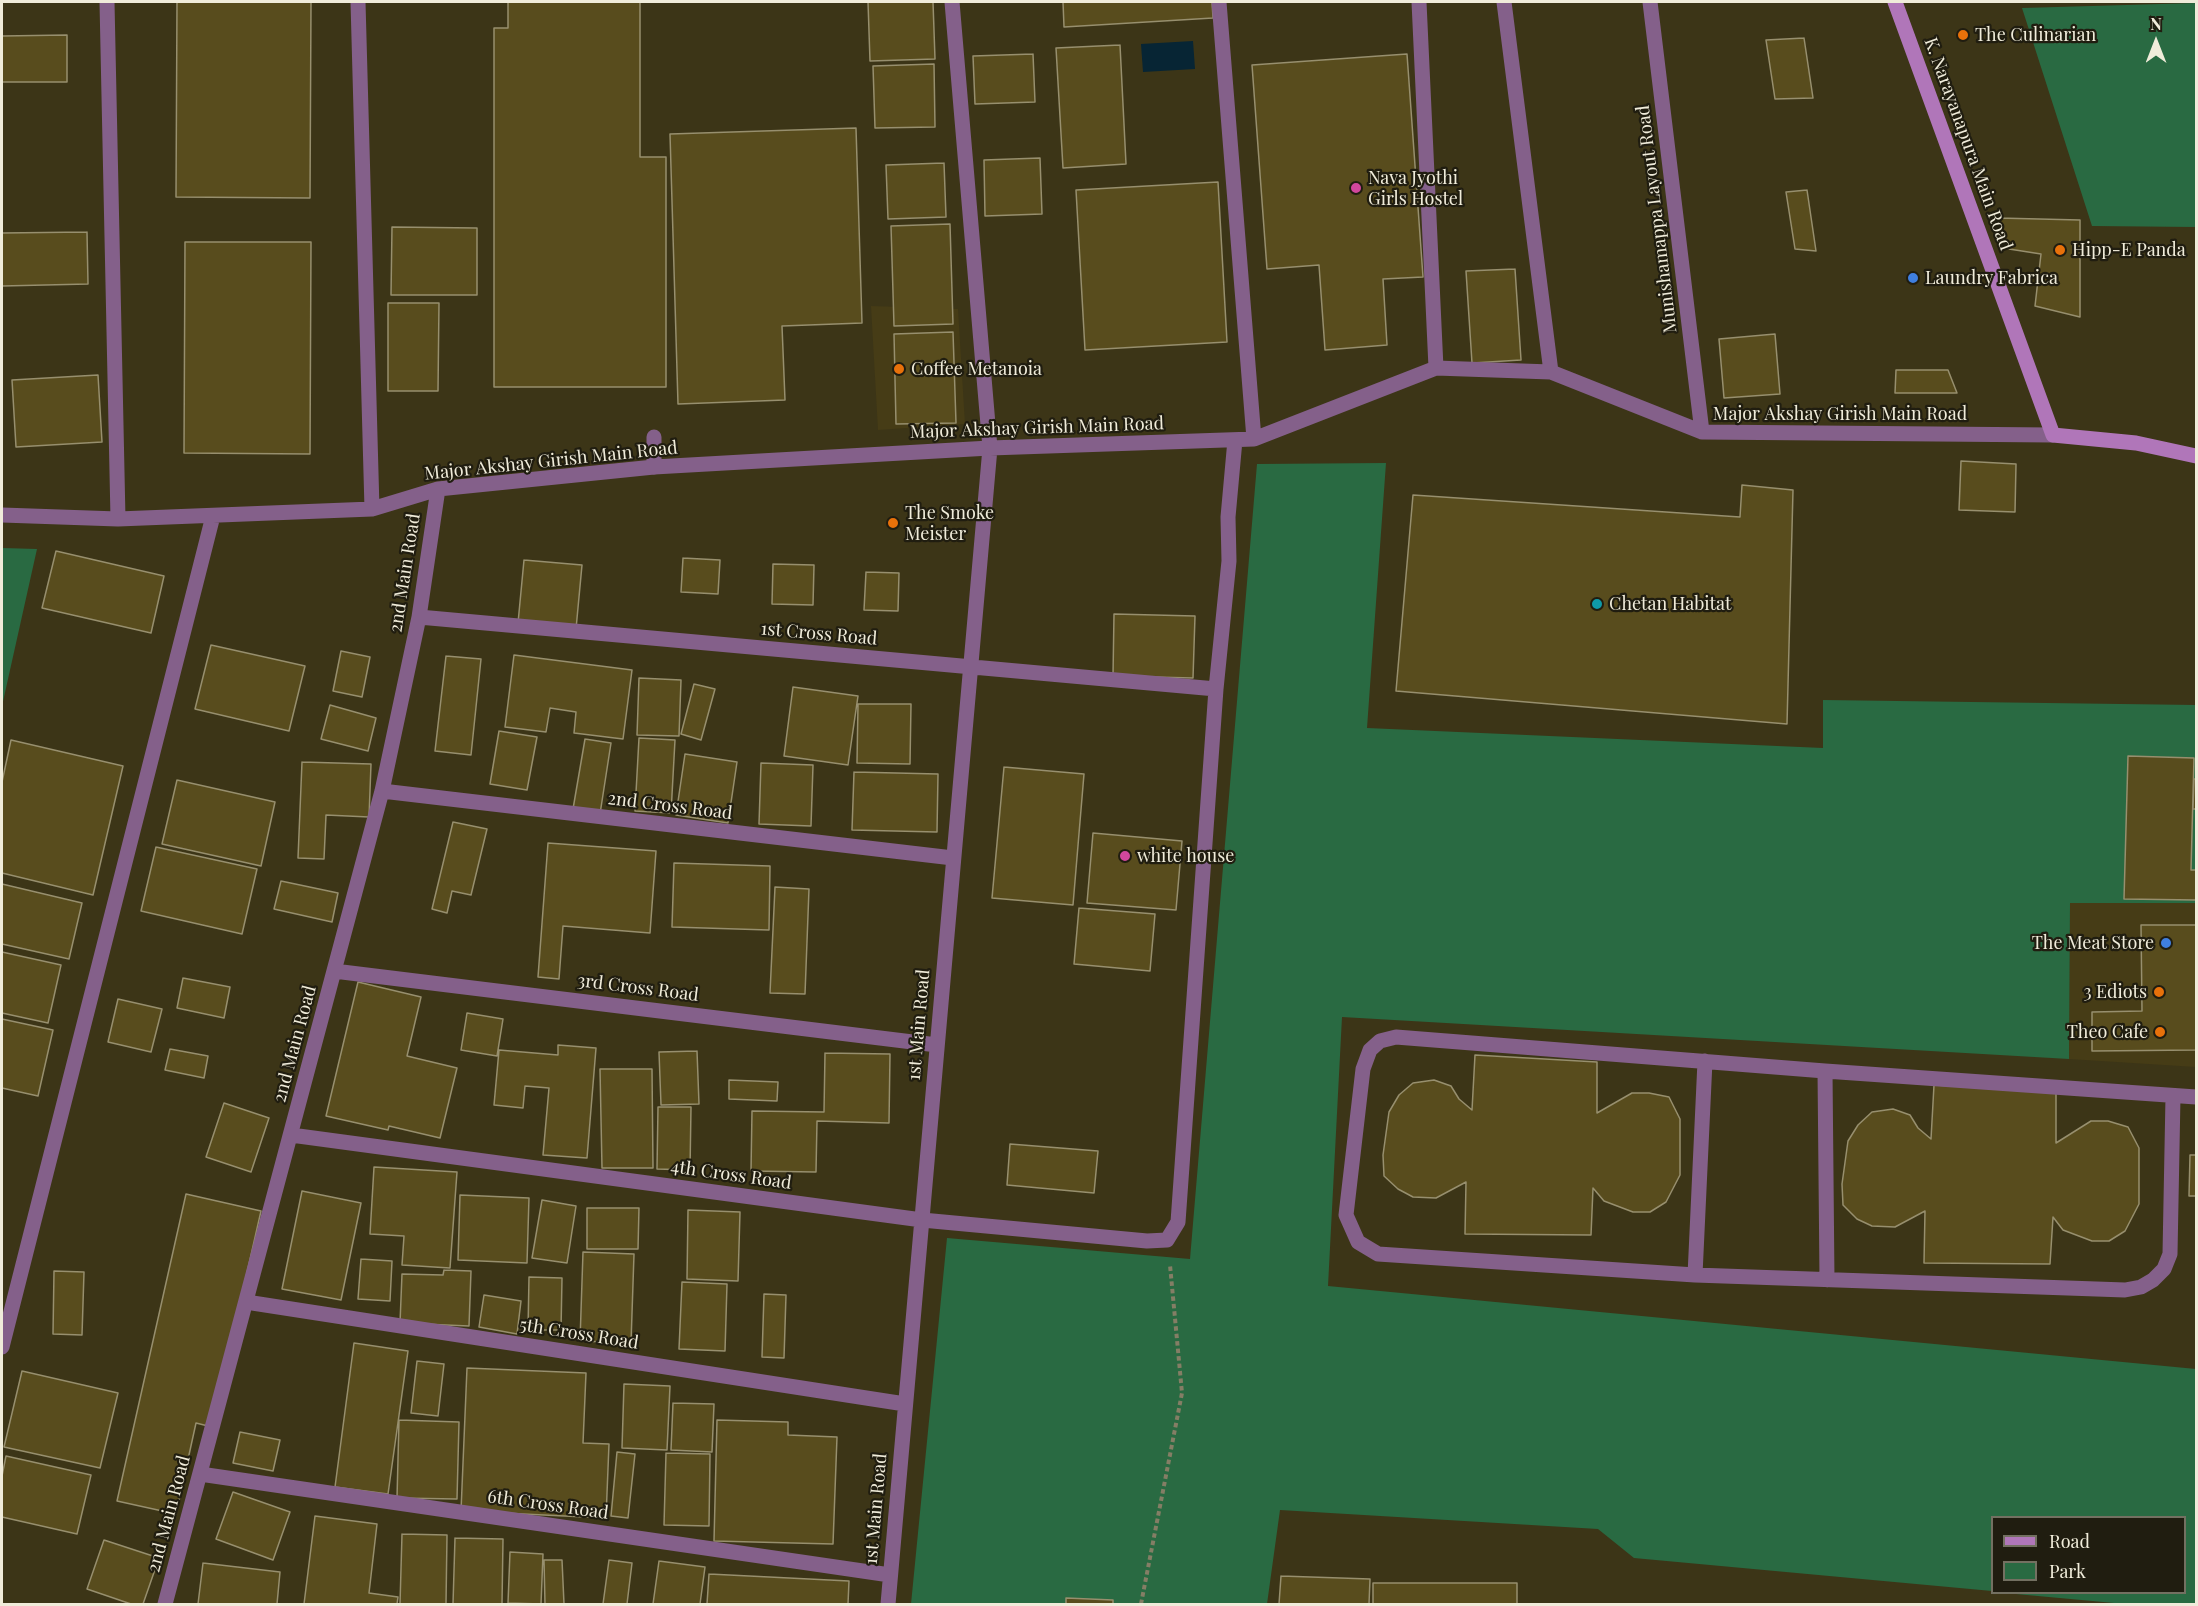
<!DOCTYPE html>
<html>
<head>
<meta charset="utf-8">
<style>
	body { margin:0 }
	#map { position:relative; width:2198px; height:1606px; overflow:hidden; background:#3c3517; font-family:"Playfair Display",serif }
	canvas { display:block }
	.frame { position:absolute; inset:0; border:3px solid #f0ecda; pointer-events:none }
	.legend { position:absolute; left:1991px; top:1516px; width:195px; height:78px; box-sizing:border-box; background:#201d10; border:2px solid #737061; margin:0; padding:8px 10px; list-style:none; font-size:18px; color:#f0ecda }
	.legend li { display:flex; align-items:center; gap:12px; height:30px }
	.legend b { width:30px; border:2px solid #737061 }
	.north { position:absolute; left:2126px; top:12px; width:60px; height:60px; -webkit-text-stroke:4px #201d10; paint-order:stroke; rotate:0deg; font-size:16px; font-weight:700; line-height:24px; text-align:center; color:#f0ecda }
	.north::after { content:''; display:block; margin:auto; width:21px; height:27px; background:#f0ecda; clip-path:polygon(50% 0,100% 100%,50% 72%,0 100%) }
</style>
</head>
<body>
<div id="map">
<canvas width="2198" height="1606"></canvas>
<div class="frame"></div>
<ul class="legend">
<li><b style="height:8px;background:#b076b9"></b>Road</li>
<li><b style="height:16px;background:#296a42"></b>Park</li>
</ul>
<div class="north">N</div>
</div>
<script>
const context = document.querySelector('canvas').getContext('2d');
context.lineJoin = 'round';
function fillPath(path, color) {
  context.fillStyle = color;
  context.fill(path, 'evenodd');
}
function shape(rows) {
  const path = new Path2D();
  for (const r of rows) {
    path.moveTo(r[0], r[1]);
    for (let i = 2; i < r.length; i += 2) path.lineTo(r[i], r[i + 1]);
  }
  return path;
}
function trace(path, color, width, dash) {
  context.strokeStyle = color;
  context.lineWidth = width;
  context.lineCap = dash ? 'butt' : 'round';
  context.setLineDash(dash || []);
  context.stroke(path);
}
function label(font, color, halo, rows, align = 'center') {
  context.font = font + ' "Playfair Display",serif';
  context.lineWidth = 4.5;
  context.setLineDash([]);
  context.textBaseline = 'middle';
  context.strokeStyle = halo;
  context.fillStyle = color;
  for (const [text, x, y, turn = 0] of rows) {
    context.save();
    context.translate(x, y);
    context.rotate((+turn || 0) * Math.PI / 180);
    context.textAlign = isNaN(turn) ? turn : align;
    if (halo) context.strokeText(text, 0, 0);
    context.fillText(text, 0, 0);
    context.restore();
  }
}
fillPath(shape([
	[871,306,958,309,965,424,878,430],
	[2070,903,2196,903,2196,1067,2069,1059]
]), '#463c16');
fillPath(shape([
	[2196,3,2196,227,2092,226,2022,8],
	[1386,463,1367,728,1823,748,1823,700,2196,705,2196,903,2070,903,2069,1059,1342,1017,1328,1286,2196,1369,2196,1604,2114,1604,2114,1603,2005,1593,2184,1592,2184,1518,1992,1518,1992,1591,1634,1558,1598,1529,1280,1510,1267,1604,911,1604,947,1238,1190,1259,1257,464],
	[2,548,37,549,2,706]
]), '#296a42');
fillPath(shape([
	[1193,41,1195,69,1143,72,1141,44]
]), '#072534');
const building = shape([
	[177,2,311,2,310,198,176,197,177,2],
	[508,2,640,2,640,157,666,157,666,387,494,387,494,28,508,28,508,2],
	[868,2,933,2,935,59,870,61,868,2],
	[1063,2,1212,2,1213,18,1064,27,1063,2],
	[67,35,67,82,2,82,2,36,67,35],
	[1804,38,1813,98,1775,99,1766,40,1804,38],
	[1120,45,1126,164,1063,168,1056,48,1120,45],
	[1033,54,1035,102,975,104,973,56,1033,54],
	[1407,54,1423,277,1383,279,1387,345,1325,350,1319,265,1267,269,1252,65,1407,54],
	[934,64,935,127,875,128,873,66,934,64],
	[856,128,862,323,782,326,785,400,678,404,670,134,856,128],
	[1040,158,1042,214,985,216,984,160,1040,158],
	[944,163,946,217,888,219,886,165,944,163],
	[1218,182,1227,342,1085,350,1076,190,1218,182],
	[1807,190,1816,251,1795,249,1786,192,1807,190],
	[1998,218,2080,220,2080,317,2035,306,2041,254,2009,249,1998,218],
	[950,224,953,324,894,326,891,226,950,224],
	[392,227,477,228,477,295,391,295,392,227],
	[87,232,88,284,2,286,2,233,87,232],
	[185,242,311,242,310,454,184,453,185,242],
	[1515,269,1521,360,1472,363,1466,271,1515,269],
	[388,303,439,303,438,391,388,391,388,303],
	[953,332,956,423,896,424,894,334,953,332],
	[1775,334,1780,394,1724,398,1719,339,1775,334],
	[1896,370,1948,370,1957,393,1895,393,1896,370],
	[98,375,102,442,16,447,12,380,98,375],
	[1961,461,2016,464,2015,512,1959,510,1961,461],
	[1742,485,1793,490,1787,724,1396,691,1413,495,1740,517,1742,485],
	[56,551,164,576,151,633,42,608,56,551],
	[683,558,720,560,718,594,681,592,683,558],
	[524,560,582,565,576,629,518,623,524,560],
	[773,564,814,565,813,605,772,604,773,564],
	[866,572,899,573,898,611,864,610,866,572],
	[1114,614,1195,616,1193,678,1113,676,1114,614],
	[211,645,305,666,289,731,195,709,211,645],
	[341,651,370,657,362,697,333,691,341,651],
	[514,655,632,670,623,739,574,733,576,712,550,708,546,732,505,727,514,655],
	[446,656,481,659,471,755,435,751,446,656],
	[639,678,681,680,679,736,637,735,639,678],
	[694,684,715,689,701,740,681,734,694,684],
	[793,687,858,696,848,765,784,756,793,687],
	[858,704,911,704,910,764,857,763,858,704],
	[330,705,376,718,368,751,321,739,330,705],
	[499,731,537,737,527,790,490,784,499,731],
	[639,738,675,740,671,813,635,811,639,738],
	[585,739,611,743,600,814,573,809,585,739],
	[11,740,123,766,93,895,2,873,2,782,11,740],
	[685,754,737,762,728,823,676,815,685,754],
	[2128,756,2194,758,2191,870,2196,870,2196,900,2124,899,2128,756],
	[302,762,371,764,369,817,326,815,324,859,298,858,302,762],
	[761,763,813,765,811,826,759,824,761,763],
	[1004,767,1084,774,1073,905,992,898,1004,767],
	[854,772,938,774,937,832,852,830,854,772],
	[2194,779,2196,779,2196,809,2193,809,2194,779],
	[177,780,275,802,261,866,162,844,177,780],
	[453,822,487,829,471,895,452,891,447,913,432,909,453,822],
	[1093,833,1182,841,1176,910,1087,903,1093,833],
	[548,843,656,851,650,933,563,926,559,979,538,977,548,843],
	[156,847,257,869,242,934,141,911,156,847],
	[674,863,770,866,769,930,672,927,674,863],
	[281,881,338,893,332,922,274,909,281,881],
	[2,884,82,903,69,959,2,944,2,884],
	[775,887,809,889,805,994,770,993,775,887],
	[1079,908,1155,914,1150,971,1074,964,1079,908],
	[2141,925,2196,925,2196,1050,2092,1051,2092,1012,2142,1011,2141,925],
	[2,952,61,965,48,1023,2,1013,2,952],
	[183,978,230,987,224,1018,177,1008,183,978],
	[358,982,421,997,407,1056,457,1068,440,1138,389,1126,388,1130,326,1116,358,982],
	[118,999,162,1009,151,1052,108,1042,118,999],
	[467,1013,503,1019,497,1056,461,1050,467,1013],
	[2,1019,53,1030,38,1096,2,1088,2,1019],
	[558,1045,596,1048,587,1158,543,1155,549,1088,525,1086,523,1108,494,1105,499,1050,558,1055,558,1045],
	[170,1049,208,1056,204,1078,165,1070,170,1049],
	[697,1051,699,1104,661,1105,659,1052,697,1051],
	[825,1053,890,1054,889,1123,817,1121,816,1172,751,1171,752,1111,824,1112,825,1053],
	[1475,1055,1597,1062,1597,1113,1632,1093,1649,1093,1669,1097,1680,1119,1680,1175,1666,1202,1650,1212,1633,1212,1604,1201,1593,1188,1591,1235,1465,1234,1466,1182,1436,1198,1413,1197,1398,1189,1384,1176,1383,1155,1389,1112,1399,1095,1413,1083,1434,1080,1451,1086,1459,1099,1472,1110,1475,1055],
	[600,1069,652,1069,653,1168,602,1168,600,1069],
	[729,1080,778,1082,777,1101,729,1099,729,1080],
	[1934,1085,2056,1091,2056,1143,2091,1121,2108,1121,2128,1127,2139,1148,2139,1204,2125,1231,2109,1241,2092,1241,2063,1230,2053,1217,2050,1264,1924,1263,1925,1211,1895,1227,1872,1226,1857,1219,1843,1205,1842,1184,1848,1141,1858,1125,1872,1112,1893,1109,1910,1115,1918,1128,1931,1139,1934,1085],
	[224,1103,269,1118,251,1172,206,1157,224,1103],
	[658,1107,691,1107,690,1170,657,1169,658,1107],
	[1010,1144,1098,1151,1094,1193,1007,1185,1010,1144],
	[2190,1155,2196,1155,2196,1196,2189,1196,2190,1155],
	[374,1167,457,1172,450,1268,402,1265,404,1236,370,1234,374,1167],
	[302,1191,361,1203,341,1300,282,1289,302,1191],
	[186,1194,261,1211,212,1427,196,1423,176,1514,117,1501,186,1194],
	[460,1195,529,1198,527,1263,458,1260,460,1195],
	[542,1200,576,1206,567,1263,532,1258,542,1200],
	[587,1208,639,1208,638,1249,587,1249,587,1208],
	[688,1210,740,1212,738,1281,687,1279,688,1210],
	[583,1252,634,1254,631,1343,580,1341,583,1252],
	[361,1259,392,1261,390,1301,358,1299,361,1259],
	[444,1270,471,1271,469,1326,400,1323,402,1274,443,1275,444,1270],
	[54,1271,84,1272,82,1335,53,1334,54,1271],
	[529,1277,562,1278,561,1330,528,1330,529,1277],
	[682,1282,727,1284,725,1351,679,1349,682,1282],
	[764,1294,786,1295,784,1358,762,1357,764,1294],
	[484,1295,521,1301,517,1334,479,1327,484,1295],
	[354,1343,408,1351,388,1494,335,1487,354,1343],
	[417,1361,444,1364,438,1416,411,1413,417,1361],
	[467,1368,586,1373,583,1443,609,1444,606,1518,461,1511,467,1368],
	[22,1371,118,1393,100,1468,4,1447,22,1371],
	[624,1384,670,1386,667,1450,622,1448,624,1384],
	[673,1403,714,1404,712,1452,671,1450,673,1403],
	[399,1420,459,1422,457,1499,397,1498,399,1420],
	[717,1420,788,1422,788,1435,837,1437,833,1544,714,1541,717,1420],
	[240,1432,280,1440,273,1471,233,1463,240,1432],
	[617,1452,635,1454,628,1518,611,1516,617,1452],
	[666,1453,710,1454,709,1526,664,1525,666,1453],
	[6,1456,91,1475,77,1534,2,1517,2,1476,6,1456],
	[233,1492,290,1512,273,1560,216,1539,233,1492],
	[315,1516,377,1524,369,1593,398,1597,397,1604,304,1604,315,1516],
	[402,1534,447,1535,446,1604,400,1604,402,1534],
	[455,1538,503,1539,502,1604,453,1604,455,1538],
	[104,1540,159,1558,143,1604,131,1604,87,1589,104,1540],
	[510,1552,543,1554,541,1604,508,1603,510,1552],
	[544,1560,562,1560,564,1604,545,1604,544,1560],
	[609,1560,632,1563,627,1604,603,1604,609,1560],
	[659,1561,705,1567,700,1604,653,1604,659,1561],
	[203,1563,280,1572,277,1604,198,1604,203,1563],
	[709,1574,849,1581,848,1604,707,1604,709,1574],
	[1281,1576,1370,1579,1369,1604,1279,1604,1281,1576],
	[1373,1583,1517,1583,1517,1604,1373,1604,1373,1583],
	[1066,1598,1113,1600,1113,1604,1066,1604,1066,1598]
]);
fillPath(building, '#584c1d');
trace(building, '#978f6e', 1.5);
trace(shape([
	[1141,1604,1182,1393,1170,1265]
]), '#847e65', 4, [4.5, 3]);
trace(shape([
	[654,437,654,467]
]), '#84608a', 15);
trace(shape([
	[107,2,118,519],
	[358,2,372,509],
	[1219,2,1254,439],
	[1419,2,1436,368],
	[1504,2,1551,372],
	[1650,2,1702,432],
	[2,515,118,519,372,509,438,489,654,467,990,448,1254,439,1436,368,1551,372,1702,432,2053,435],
	[419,617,1216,689],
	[382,791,953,858],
	[334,971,937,1045],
	[1825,1071,1827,1280],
	[2173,1096,2170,1254,2164,1269,2153,1280,2141,1287,2125,1290,1695,1275,1378,1254,1358,1242,1346,1215,1363,1069,1370,1050,1380,1041,1396,1037,1825,1071,2196,1097],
	[291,1135,922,1220,1147,1241,1167,1240,1178,1222,1216,689,1229,561,1228,517,1235,440],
	[1695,1275,1705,1061],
	[246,1302,905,1404],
	[2,1347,213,516],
	[200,1474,890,1575],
	[165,1604,382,791,419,617,438,489],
	[888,1604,990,448,952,2]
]), '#84608a', 15);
trace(shape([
	[1895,2,2053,435,2136,443,2196,456]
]), '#b076b9', 15);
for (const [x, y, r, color] of [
	[1963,35,6,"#e8710a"],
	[1356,188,6,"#d1479c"],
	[2060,250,6,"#e8710a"],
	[1913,278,6,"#3f7fe0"],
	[899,369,6,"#e8710a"],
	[893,523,6,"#e8710a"],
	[1597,604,6,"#0f9aa8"],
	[1125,856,6,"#d1479c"],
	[2166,943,6,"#3f7fe0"],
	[2159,992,6,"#e8710a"],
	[2160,1032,6,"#e8710a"]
]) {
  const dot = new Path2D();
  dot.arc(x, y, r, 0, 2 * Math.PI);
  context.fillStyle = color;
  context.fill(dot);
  trace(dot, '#201d10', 2);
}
label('18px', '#f0ecda', '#201d10', [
	["The Culinarian",1975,35],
	["Nava Jyothi",1368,178],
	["Girls Hostel",1368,199],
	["Hipp-E Panda",2072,250],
	["Laundry Fabrica",1925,278],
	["Coffee Metanoia",911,369],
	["The Smoke",905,513],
	["Meister",905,534],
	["Chetan Habitat",1609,604],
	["white house",1137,856],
	["The Meat Store",2154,943,"right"],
	["3 Ediots",2147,992,"right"],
	["Theo Cafe",2148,1032,"right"]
], 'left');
label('18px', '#f0ecda', '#201d10', [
	["K. Narayanapura Main Road",1968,144,70],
	["Munishamappa Layout Road",1657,219,-97],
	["Major Akshay Girish Main Road",1840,414],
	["Major Akshay Girish Main Road",1037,428,-2],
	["Major Akshay Girish Main Road",551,461,-6],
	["2nd Main Road",405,573,-81],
	["1st Cross Road",819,634,5],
	["2nd Cross Road",670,806,7],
	["3rd Cross Road",638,988,7],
	["1st Main Road",919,1025,-85],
	["2nd Main Road",295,1044,-75],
	["4th Cross Road",731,1175,8],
	["5th Cross Road",579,1334,9],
	["6th Cross Road",548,1505,8],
	["1st Main Road",876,1509,-85],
	["2nd Main Road",169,1514,-75]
]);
</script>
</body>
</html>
